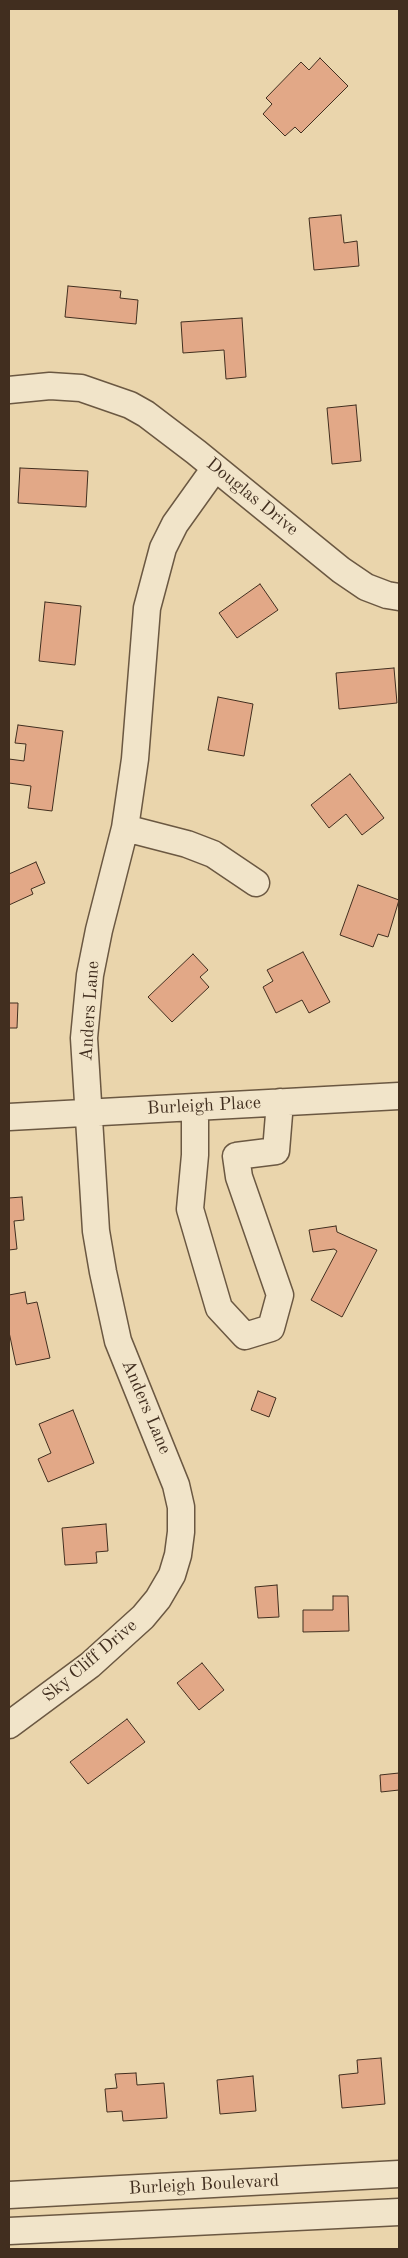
<!DOCTYPE html>
<html>
<head>
<meta charset="utf-8">
<style>
	body { margin:0 }
	#map { position:relative; width:408px; height:2258px; overflow:hidden; background:#ead5ac; font-family:"Old Standard TT",serif }
	canvas { display:block }
	.frame { position:absolute; inset:0; border:10px solid #412e1f; pointer-events:none }
</style>
</head>
<body>
<div id="map">
<canvas width="408" height="2258"></canvas>
<div class="frame"></div>
</div>
<script>
const context = document.querySelector('canvas').getContext('2d');
context.lineJoin = 'round';
function fillPath(path, color) {
  context.fillStyle = color;
  context.fill(path, 'evenodd');
}
function shape(rows) {
  const path = new Path2D();
  for (const r of rows) {
    path.moveTo(r[0], r[1]);
    for (let i = 2; i < r.length; i += 2) path.lineTo(r[i], r[i + 1]);
  }
  return path;
}
function trace(path, color, width, dash) {
  context.strokeStyle = color;
  context.lineWidth = width;
  context.lineCap = dash ? 'butt' : 'round';
  context.setLineDash(dash || []);
  context.stroke(path);
}
function label(font, color, halo, rows, align = 'center') {
  context.font = font + ' "Old Standard TT",serif';
  context.lineWidth = 4;
  context.setLineDash([]);
  context.textBaseline = 'middle';
  context.strokeStyle = halo;
  context.fillStyle = color;
  for (const [text, x, y, turn = 0] of rows) {
    context.save();
    context.translate(x, y);
    context.rotate((+turn || 0) * Math.PI / 180);
    context.textAlign = isNaN(turn) ? turn : align;
    if (halo) context.strokeText(text, 0, 0);
    context.fillText(text, 0, 0);
    context.restore();
  }
}
const building = shape([
	[320,58,348,86,301,133,295,127,285,136,263,114,272,104,266,98,301,62,309,70,320,58],
	[341,215,344,243,357,241,359,266,314,270,309,218,341,215],
	[68,286,121,291,120,298,138,300,136,324,65,317,68,286],
	[242,318,246,377,226,379,224,350,183,353,181,322,242,318],
	[356,405,361,461,332,464,327,408,356,405],
	[20,468,88,471,86,507,18,503,20,468],
	[260,584,278,610,237,638,219,613,260,584],
	[45,602,81,606,75,665,39,661,45,602],
	[394,668,397,703,339,709,336,673,394,668],
	[218,697,253,704,244,756,208,750,218,697],
	[18,725,63,731,52,811,28,808,31,786,9,783,9,759,24,761,26,744,15,743,18,725],
	[350,774,384,818,362,835,346,814,329,828,311,805,350,774],
	[36,862,45,883,31,889,33,894,9,905,9,874,36,862],
	[358,885,399,900,388,937,378,934,373,947,340,935,358,885],
	[303,952,330,1002,309,1013,302,1000,276,1013,263,987,273,981,267,970,303,952],
	[193,954,208,970,200,977,209,987,172,1022,148,997,193,954],
	[9,1003,18,1003,17,1028,9,1028,9,1003],
	[22,1197,24,1220,14,1221,17,1249,9,1250,9,1198,22,1197],
	[336,1226,337,1232,377,1250,342,1317,311,1300,337,1251,334,1249,313,1252,309,1230,336,1226],
	[25,1292,27,1304,37,1302,50,1358,16,1365,9,1332,9,1295,25,1292],
	[258,1391,276,1398,269,1417,251,1410,258,1391],
	[73,1410,94,1463,48,1482,38,1459,51,1453,39,1424,73,1410],
	[106,1524,108,1551,96,1552,97,1563,65,1565,62,1528,106,1524],
	[277,1585,279,1617,258,1618,255,1587,277,1585],
	[333,1596,348,1596,349,1631,303,1632,303,1610,333,1610,333,1596],
	[202,1663,224,1690,199,1710,177,1683,202,1663],
	[127,1719,145,1742,88,1784,70,1762,127,1719],
	[399,1773,399,1790,381,1792,380,1775,399,1773],
	[381,2058,385,2104,342,2108,339,2075,358,2073,357,2060,381,2058],
	[136,2073,137,2085,164,2083,167,2118,123,2121,122,2111,107,2112,105,2089,117,2088,115,2074,136,2073],
	[253,2076,256,2111,220,2114,217,2080,253,2076]
]);
fillPath(building, '#e2a887');
trace(building, '#412e1f', 1);
const minor = shape([
	[9,390,50,386,81,388,130,405,146,414,196,452,341,570,366,587,387,595,399,597],
	[125,828,187,844,213,854,256,883],
	[195,1107,195,1155,190,1209,219,1308,245,1336,271,1328,280,1295,239,1177,236,1156,276,1151,280,1102],
	[9,1117,399,1096],
	[9,1725,90,1665,143,1617,158,1599,172,1575,178,1555,181,1532,181,1507,176,1485,118,1341,103,1272,96,1231,84,1038,90,975,99,930,125,828,135,759,147,608,163,548,175,524,215,468],
	[9,2195,399,2174],
	[9,2231,399,2212]
]);
trace(minor, '#6b5842', 29);
trace(minor, '#f1e4c9', 26);
label('18px', '#412e1f', '#f1e4c9', [
	["Douglas Drive",252,497,39],
	["Anders Lane",90,1011,-86],
	["Burleigh Place",204,1106,-3],
	["Anders Lane",146,1407,67],
	["Sky Cliff Drive",90,1661,-40],
	["Burleigh Boulevard",204,2185,-3]
]);
</script>
</body>
</html>
